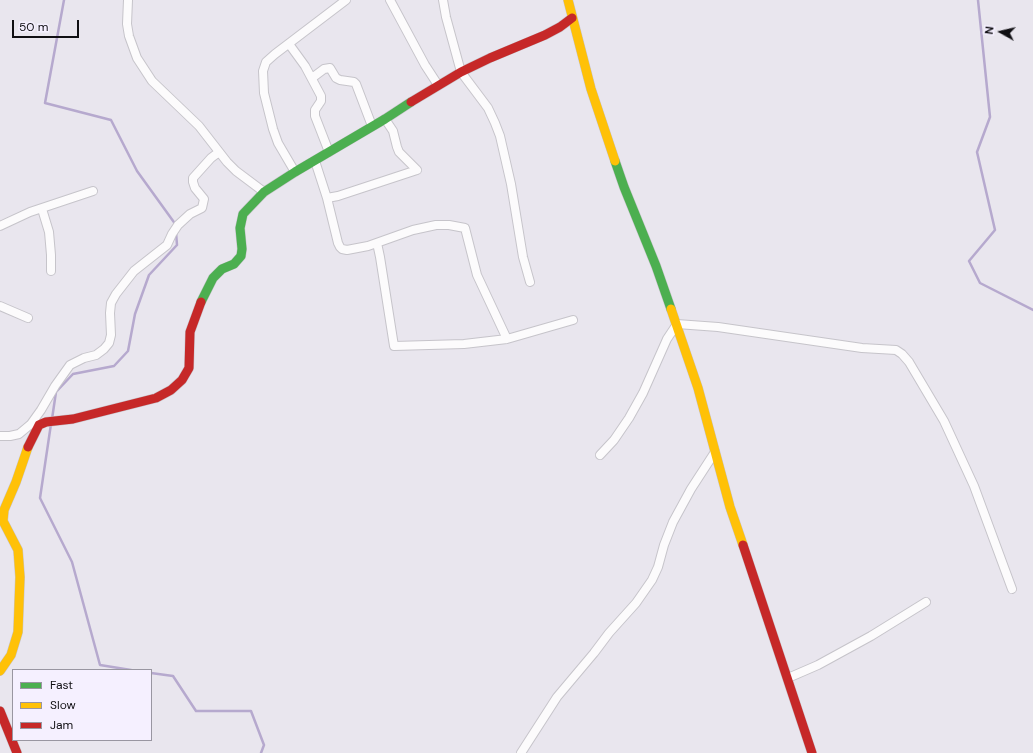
<!DOCTYPE html>
<html>
<head>
<meta charset="utf-8">
<style>
	body { margin:0 }
	#map { position:relative; width:1033px; height:753px; overflow:hidden; background:#e9e6ee; font-family:"DM Sans",sans-serif }
	canvas { display:block }
	.legend { position:absolute; left:12px; top:669px; width:140px; height:72px; box-sizing:border-box; background:#f5f0ff; border:1px solid #9996a1; margin:0; padding:5px 7px; list-style:none; font-size:12px; color:#100f13 }
	.legend li { display:flex; align-items:center; gap:8px; height:20px }
	.legend b { width:20px; border:1px solid #9996a1 }
	.north { position:absolute; left:981px; top:12px; width:40px; height:40px; -webkit-text-stroke:3px #f5f0ff; paint-order:stroke; rotate:278deg; font-size:11px; font-weight:700; line-height:16px; text-align:center; color:#100f13 }
	.north::after { content:''; display:block; margin:auto; width:14px; height:18px; background:#100f13; clip-path:polygon(50% 0,100% 100%,50% 72%,0 100%) }
	.scale { position:absolute; left:12px; top:20px; width:67px; height:18px; box-sizing:border-box; border:2px solid #100f13; border-top:0; padding-left:5px; font-size:12px; line-height:14px; white-space:nowrap; color:#100f13; -webkit-text-stroke:3px #f5f0ff; paint-order:stroke }
</style>
</head>
<body>
<div id="map">
<canvas width="1033" height="753"></canvas>
<ul class="legend">
<li><b style="height:5px;background:#4caf50"></b>Fast</li>
<li><b style="height:5px;background:#ffc107"></b>Slow</li>
<li><b style="height:5px;background:#c62828"></b>Jam</li>
</ul>
<div class="north">N</div>
<div class="scale">50 m</div>
</div>
<script>
const context = document.querySelector('canvas').getContext('2d');
context.lineJoin = 'round';
function shape(rows) {
  const path = new Path2D();
  for (const r of rows) {
    path.moveTo(r[0], r[1]);
    for (let i = 2; i < r.length; i += 2) path.lineTo(r[i], r[i + 1]);
  }
  return path;
}
function trace(path, color, width, dash) {
  context.strokeStyle = color;
  context.lineWidth = width;
  context.lineCap = dash ? 'butt' : 'round';
  context.setLineDash(dash || []);
  context.stroke(path);
}
trace(shape([
	[64,0,45,103,111,120,137,171,176,225],
	[978,0,990,117,977,152,995,230,969,261,980,283,1033,310],
	[52,419,56,392,73,374,114,366,128,351,135,314,149,275,177,245,176,232],
	[51,424,40,498,72,562,100,665,131,670],
	[151,673,173,676,196,711,251,711,264,745,261,753]
]), '#b6a9ce', 2.5);
const street = shape([
	[128,0,127,24,129,36,137,58,152,81,199,126,227,162,236,171,264,192],
	[390,0,425,65,438,85],
	[443,0,446,17,461,72,488,108,495,123,500,136,511,184,523,257,530,282],
	[289,44,305,66,321,96,321,101,315,110,315,116,329,152],
	[312,78,324,69,330,68,336,78,340,80,354,82,356,84,372,126],
	[385,119,393,131,397,147,399,152,417,170],
	[315,161,327,198,338,243,340,247,342,249,347,250,368,246,413,230,436,225,449,225,465,228,477,275,507,339],
	[295,172,278,143,273,129,264,93,263,71,266,62,275,54,346,0],
	[327,198,338,196,417,170],
	[42,209,49,232,51,255,51,271],
	[0,226,30,212,93,191],
	[377,243,380,257,394,346,464,344,507,339,573,320],
	[0,306,28,318],
	[0,436,10,436,19,434,31,424,41,410,55,386,70,365,84,358,96,355,104,349,109,343,111,335,110,313,111,303,116,294,134,271,167,245,172,234,178,225,190,214,202,208,204,199,195,188,193,182,193,178,211,158,219,152],
	[600,455,614,440,629,418,643,393,667,339,677,324,718,327,862,348,896,350,902,354,909,362,944,421,974,486,1012,589],
	[788,678,818,665,871,636,926,602],
	[521,753,557,697,594,653,609,633,636,603,652,580,658,567,664,545,673,522,691,489,715,452]
]);
const fast = shape([
	[615,161,624,187,656,266,671,309],
	[201,302,213,278,222,269,234,264,241,256,242,249,240,228,243,214,264,192,295,172,385,119,411,102]
]);
const slow = shape([
	[568,0,591,89,615,161],
	[671,309,698,388,730,507,743,545],
	[0,671,11,655,18,632,20,577,18,550,3,521,4,510,16,482,28,447]
]);
const jam = shape([
	[411,102,461,72,490,58,545,35,560,27,572,18],
	[28,447,39,425,46,422,73,419,156,398,171,390,182,380,189,368,190,332,201,302],
	[743,545,812,753],
	[0,711,17,753]
]);
trace(street, '#c6c4ca', 10);
trace(fast, '#c6c4ca', 10);
trace(slow, '#c6c4ca', 10);
trace(jam, '#c6c4ca', 10);
trace(street, '#fcfbfc', 8);
trace(fast, '#4caf50', 9);
trace(slow, '#ffc107', 9);
trace(jam, '#c62828', 9);
</script>
</body>
</html>
